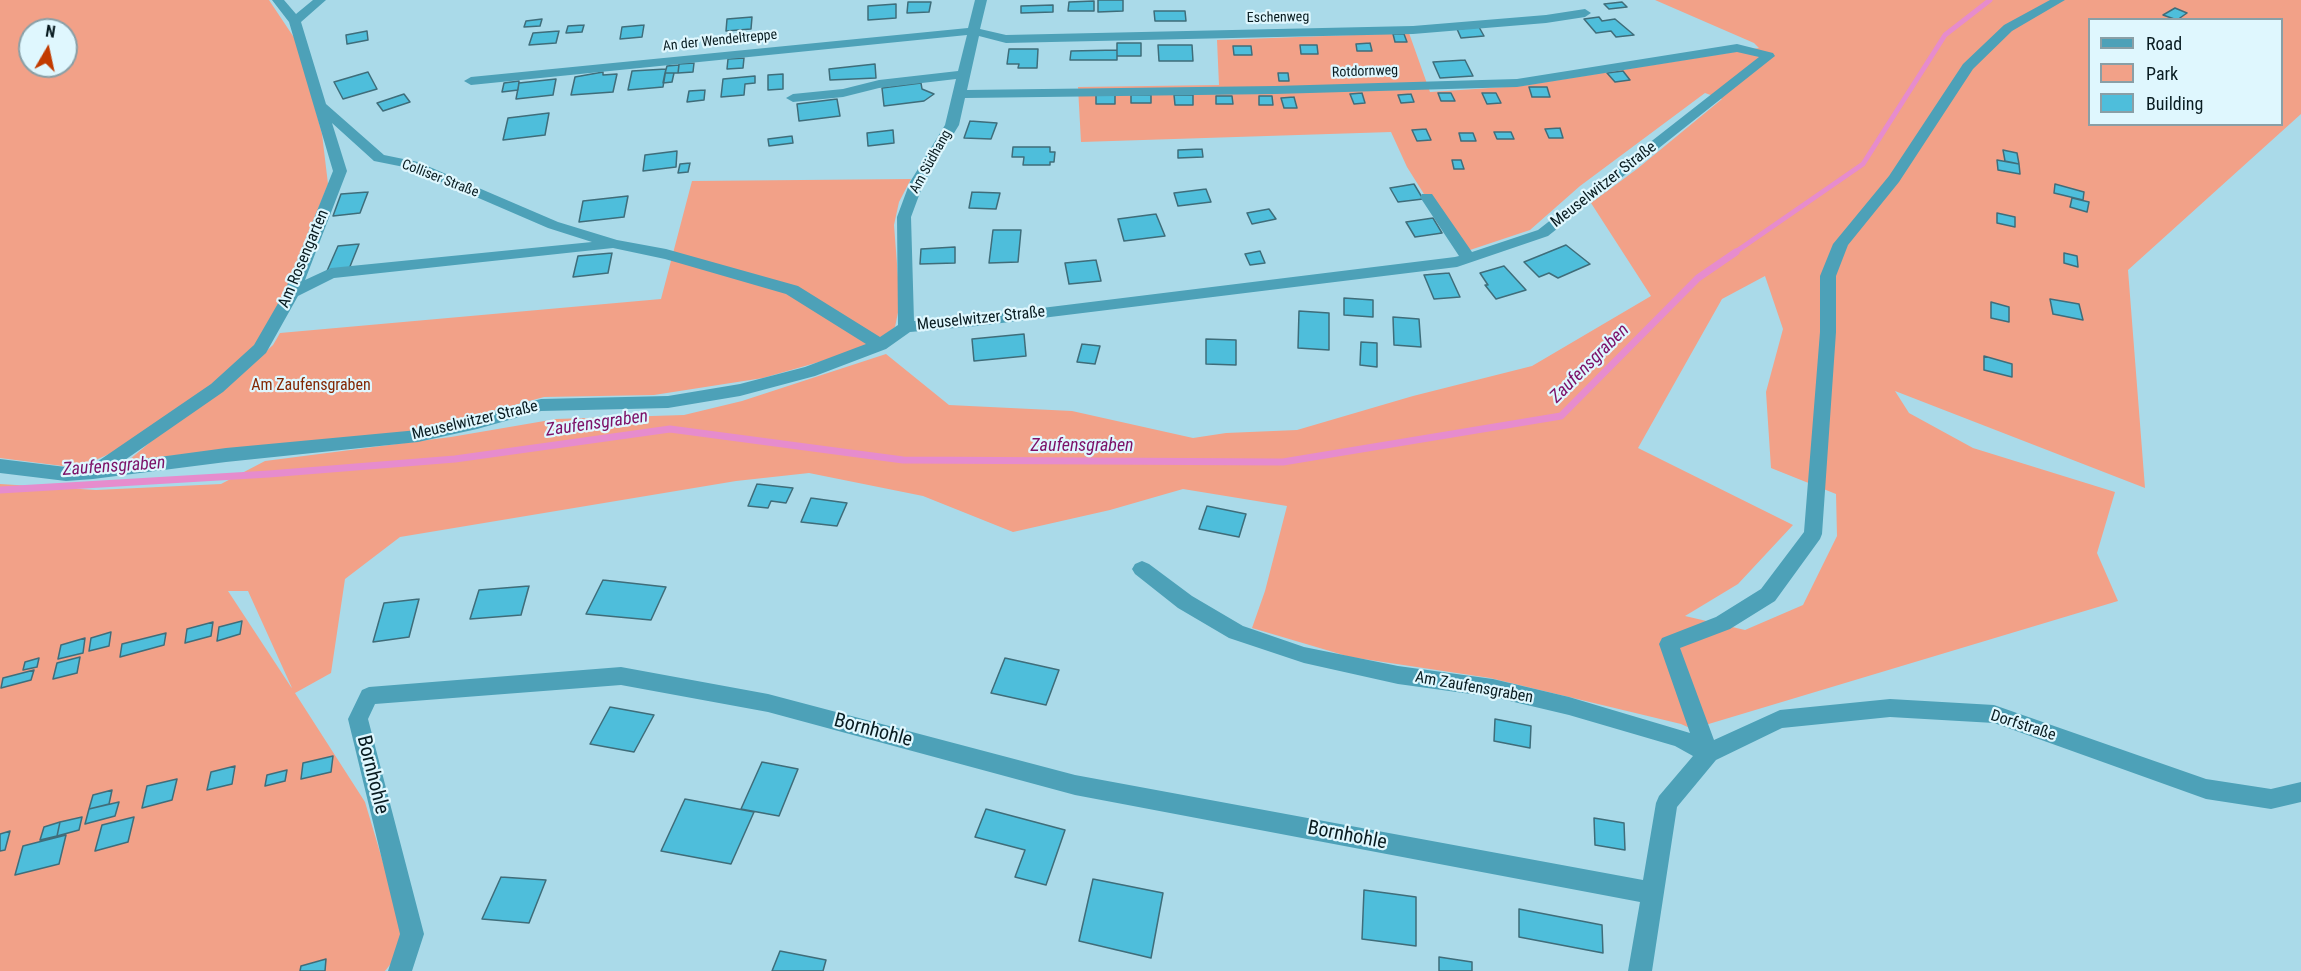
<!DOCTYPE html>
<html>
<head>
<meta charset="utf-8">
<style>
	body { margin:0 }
	#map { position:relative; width:2301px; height:971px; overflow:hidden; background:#aadae9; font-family:"Roboto Condensed",sans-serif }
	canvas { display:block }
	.legend { position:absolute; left:2088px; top:18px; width:195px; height:108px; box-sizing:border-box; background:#dff7fe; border:2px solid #899fa6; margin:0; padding:8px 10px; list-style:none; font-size:18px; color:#091c21 }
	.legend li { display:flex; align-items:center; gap:12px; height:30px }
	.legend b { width:30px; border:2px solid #899fa6 }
	.north { position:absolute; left:18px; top:18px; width:60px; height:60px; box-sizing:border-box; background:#dff7fe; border:2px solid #899fa6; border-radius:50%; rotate:9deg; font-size:16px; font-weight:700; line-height:24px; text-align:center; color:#091c21 }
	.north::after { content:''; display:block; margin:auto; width:21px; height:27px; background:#c23b00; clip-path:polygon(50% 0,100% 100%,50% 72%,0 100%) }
</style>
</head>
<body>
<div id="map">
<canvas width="2301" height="971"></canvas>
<ul class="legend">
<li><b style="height:8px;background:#4da1b8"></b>Road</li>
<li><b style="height:16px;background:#f2a188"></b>Park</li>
<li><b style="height:16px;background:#4ebedb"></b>Building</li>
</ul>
<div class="north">N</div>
</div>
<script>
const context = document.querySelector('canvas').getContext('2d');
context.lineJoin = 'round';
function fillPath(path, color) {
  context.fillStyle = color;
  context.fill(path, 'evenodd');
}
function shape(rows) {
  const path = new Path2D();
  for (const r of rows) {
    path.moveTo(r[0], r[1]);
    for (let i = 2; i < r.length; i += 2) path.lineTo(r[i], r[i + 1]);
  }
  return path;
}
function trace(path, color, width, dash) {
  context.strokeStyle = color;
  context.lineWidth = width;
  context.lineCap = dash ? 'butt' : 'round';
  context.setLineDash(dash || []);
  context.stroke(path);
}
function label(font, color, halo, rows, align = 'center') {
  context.font = font + ' "Roboto Condensed",sans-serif';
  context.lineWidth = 4.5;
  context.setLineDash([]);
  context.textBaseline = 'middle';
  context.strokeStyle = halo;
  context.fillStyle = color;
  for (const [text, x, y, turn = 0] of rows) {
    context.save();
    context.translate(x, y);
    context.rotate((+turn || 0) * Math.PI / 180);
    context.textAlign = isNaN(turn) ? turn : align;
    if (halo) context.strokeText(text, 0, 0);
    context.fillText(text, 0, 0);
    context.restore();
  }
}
fillPath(shape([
	[0,0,269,0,297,42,322,134,328,184,279,307,249,355,201,396,120,449,78,468,0,458],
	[30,30,66,30,66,66,30,66],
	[1655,0,2301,0,2301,114,2128,270,2145,488,1895,391,1909,413,1973,448,2115,492,2097,553,2118,601,1692,729,1681,724,1490,678,1350,657,1252,628,1265,591,1287,506,1183,489,1110,510,1013,532,923,496,809,473,736,481,400,537,345,579,331,673,295,693,365,802,402,926,397,956,385,971,0,971,0,484,96,490,221,484,265,461,451,437,556,419,684,415,742,401,886,354,949,405,1072,411,1193,438,1226,433,1297,430,1413,396,1532,366,1651,296,1591,203,1637,169,1722,99,1705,93,1580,186,1530,230,1461,253,1407,167,1391,132,1081,142,1078,87,1219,85,1217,40,1409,33,1430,92,1521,86,1759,48,1754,43],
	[2090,20,2282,20,2282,124,2090,124],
	[1765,276,1783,329,1766,392,1771,468,1836,494,1837,536,1803,605,1745,630,1685,616,1738,584,1793,525,1638,448,1722,299],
	[228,591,248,591,292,688,291,687],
	[911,179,899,202,894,225,900,303,895,327,877,341,826,360,763,378,654,395,544,397,419,431,129,460,161,433,223,391,273,345,280,333,661,299,692,181]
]), '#f2a188');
trace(shape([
	[1734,253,1863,164,1945,35,1990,0]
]), '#e68ccd', 5);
trace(shape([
	[0,490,269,474,455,459,670,429,903,460,1283,462,1561,416,1698,278,1736,252]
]), '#e68ccd', 7);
const building = shape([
	[1098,0,1123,0,1123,11,1098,12,1098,0],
	[1094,1,1094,11,1068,11,1069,2,1094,1],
	[908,2,931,2,929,12,907,13,908,2],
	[1622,2,1627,7,1609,9,1604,4,1622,2],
	[896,4,896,18,868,20,868,6,896,4],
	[1053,5,1053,12,1021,13,1021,6,1053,5],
	[2175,8,2187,13,2177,20,2163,15,2175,8],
	[1154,11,1185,11,1186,21,1155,21,1154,11],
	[752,17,751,29,726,31,727,19,752,17],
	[1599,17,1602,21,1615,19,1634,35,1616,37,1611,31,1596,33,1584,19,1599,17],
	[542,19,540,26,524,27,526,21,542,19],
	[584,25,582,32,566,33,568,26,584,25],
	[644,25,642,37,620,39,622,27,644,25],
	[1479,27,1484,36,1461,38,1457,29,1479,27],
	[367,31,368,40,347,44,346,35,367,31],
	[559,31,556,43,529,45,533,33,559,31],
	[1393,34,1404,34,1407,42,1395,42,1393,34],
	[1117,43,1141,43,1141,56,1117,56,1117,43],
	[1370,43,1372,51,1357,51,1356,44,1370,43],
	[1158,45,1192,45,1193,61,1159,61,1158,45],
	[1300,45,1317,45,1318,54,1301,54,1300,45],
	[1233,46,1251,46,1252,55,1234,55,1233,46],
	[1009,49,1038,49,1037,68,1018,68,1019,64,1007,64,1009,49],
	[1117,50,1117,60,1070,60,1071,51,1117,50],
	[744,58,743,68,727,69,728,59,744,58],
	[1465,60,1473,76,1440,78,1433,62,1465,60],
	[694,63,693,72,678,73,679,64,694,63],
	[875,64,876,78,830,80,829,69,875,64],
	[679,65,678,73,665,73,667,66,679,65],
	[666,69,663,87,628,90,632,71,666,69],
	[1623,71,1630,80,1615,82,1607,73,1623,71],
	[368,72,377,89,343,99,334,82,368,72],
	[603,72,603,75,617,74,613,92,571,95,575,77,603,72],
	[665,73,674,73,672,82,663,83,665,73],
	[1278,73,1288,73,1289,81,1279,81,1278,73],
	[783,74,783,89,768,90,768,75,783,74],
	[755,76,755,83,745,84,744,95,721,97,723,79,755,76],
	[556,79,553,95,516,99,519,83,556,79],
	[519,81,518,90,502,92,504,83,519,81],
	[921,83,922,89,934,94,924,101,884,106,882,88,921,83],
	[1529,87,1547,87,1550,97,1532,97,1529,87],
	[705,90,704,100,687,102,689,91,705,90],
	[1362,93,1365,103,1354,104,1350,94,1362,93],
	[1438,93,1451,93,1455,101,1441,101,1438,93],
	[1482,93,1496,93,1501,103,1487,104,1482,93],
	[404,94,410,102,383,111,377,103,404,94],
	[1096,94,1115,94,1115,104,1096,104,1096,94],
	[1411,94,1414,102,1401,103,1398,95,1411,94],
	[1131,95,1151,95,1151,103,1131,103,1131,95],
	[1174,95,1193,95,1193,105,1175,105,1174,95],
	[1216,96,1232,96,1233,104,1216,104,1216,96],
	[1259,96,1272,96,1273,105,1259,105,1259,96],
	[1294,97,1297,108,1284,108,1281,98,1294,97],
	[837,99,840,116,799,121,797,104,837,99],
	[549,113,545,135,503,140,508,118,549,113],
	[970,121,997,123,991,139,964,138,970,121],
	[1560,128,1563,138,1549,138,1545,129,1560,128],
	[1426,129,1431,140,1417,141,1412,130,1426,129],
	[893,130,894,143,868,146,867,133,893,130],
	[1494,132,1511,132,1514,139,1497,139,1494,132],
	[1459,133,1473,133,1476,141,1461,141,1459,133],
	[792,136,793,143,769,146,768,139,792,136],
	[1013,147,1050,147,1050,152,1055,152,1054,162,1050,162,1050,165,1023,165,1024,157,1012,157,1013,147],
	[1202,149,1203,157,1178,158,1178,150,1202,149],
	[2003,150,2017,153,2019,164,2005,161,2003,150],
	[677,151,676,167,643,171,645,155,677,151],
	[1452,160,1461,160,1464,169,1454,169,1452,160],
	[1997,160,2019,164,2020,174,1998,170,1997,160],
	[690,163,688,172,678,173,680,164,690,163],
	[1414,184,1423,199,1398,202,1390,188,1414,184],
	[2055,184,2084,192,2083,200,2054,193,2055,184],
	[1206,189,1211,202,1178,206,1174,193,1206,189],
	[368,192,360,213,333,216,341,194,368,192],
	[972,192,1000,193,996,209,969,208,972,192],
	[628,196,624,217,579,222,583,201,628,196],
	[2072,198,2089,202,2087,212,2070,207,2072,198],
	[1269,209,1276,219,1252,224,1247,213,1269,209],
	[1997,213,2015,217,2015,227,1997,223,1997,213],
	[1156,214,1165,236,1124,241,1118,219,1156,214],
	[1433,218,1442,233,1415,237,1406,222,1433,218],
	[993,230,1021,230,1018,262,989,263,993,230],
	[359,244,349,269,327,271,338,246,359,244],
	[1566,245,1590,264,1558,278,1549,273,1539,277,1524,262,1566,245],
	[955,247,955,263,920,264,921,249,955,247],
	[1260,251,1265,263,1250,265,1245,254,1260,251],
	[612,253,608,273,573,277,578,256,612,253],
	[2064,253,2077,256,2078,267,2064,263,2064,253],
	[1096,260,1101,281,1069,284,1065,263,1096,260],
	[1504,266,1526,290,1496,299,1485,285,1488,285,1480,273,1504,266],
	[1449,273,1460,297,1434,299,1424,275,1449,273],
	[1344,298,1373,300,1373,317,1344,315,1344,298],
	[2050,299,2079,304,2083,320,2053,314,2050,299],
	[1991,302,2009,307,2009,322,1991,318,1991,302],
	[1299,311,1329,313,1329,350,1298,348,1299,311],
	[1393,317,1419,319,1421,347,1394,345,1393,317],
	[1024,334,1026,356,974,361,972,339,1024,334],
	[1206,339,1236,340,1236,365,1206,364,1206,339],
	[1361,342,1377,343,1377,367,1360,365,1361,342],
	[1082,344,1100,346,1095,364,1077,362,1082,344],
	[1984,356,2012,364,2012,377,1984,370,1984,356],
	[757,484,793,488,786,503,771,501,768,508,748,506,757,484],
	[811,498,847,503,837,526,801,522,811,498],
	[1207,506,1246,514,1239,537,1199,529,1207,506],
	[603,580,666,587,651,620,586,614,603,580],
	[529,586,521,615,470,619,479,590,529,586],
	[419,599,409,637,373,642,384,603,419,599],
	[242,621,240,634,217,641,219,627,242,621],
	[213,622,211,636,185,643,187,629,213,622],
	[111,632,109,646,89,651,91,638,111,632],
	[166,633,164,645,120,657,122,644,166,633],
	[85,638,83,653,58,659,61,645,85,638],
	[80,657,77,673,53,679,57,663,80,657],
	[39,658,37,667,23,670,25,662,39,658],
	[1005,658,1059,670,1046,705,991,693,1005,658],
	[34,670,31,680,1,688,3,678,34,670],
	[610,707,654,715,634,752,590,744,610,707],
	[1495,719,1531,726,1530,748,1494,741,1495,719],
	[333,756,331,772,301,779,303,763,333,756],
	[762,762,798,769,779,816,741,809,762,762],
	[235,766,232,784,207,790,211,772,235,766],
	[287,770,285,781,265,786,267,775,287,770],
	[177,779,172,800,142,808,147,786,177,779],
	[112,790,109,804,89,809,93,795,112,790],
	[685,799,754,812,731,864,661,851,685,799],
	[119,802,115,816,85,824,89,809,119,802],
	[986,809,1065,830,1046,885,1015,877,1025,850,975,837,986,809],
	[82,817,79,830,57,836,60,822,82,817],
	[134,817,128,842,95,851,102,825,134,817],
	[1594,818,1624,823,1625,850,1595,845,1594,818],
	[60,822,57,836,40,840,44,827,60,822],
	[10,831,5,850,0,851,0,834,10,831],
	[66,835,59,864,15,875,23,846,66,835],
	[501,877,546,880,529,923,482,919,501,877],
	[1093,879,1163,893,1151,958,1079,941,1093,879],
	[1364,890,1416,897,1416,946,1362,939,1364,890],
	[1519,909,1602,925,1603,953,1519,937,1519,909],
	[780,951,826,960,823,971,772,971,780,951],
	[1439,957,1472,962,1472,971,1439,971,1439,957],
	[326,959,325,971,300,971,301,966,326,959]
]);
fillPath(building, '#4ebedb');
trace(building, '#3f6d7a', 1.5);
fillPath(shape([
	[272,0,284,0,296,14,313,0,326,0,301,22,326,104,384,155,418,162,558,222,617,240,666,249,798,286,880,337,898,325,897,217,910,182,945,125,956,79,879,88,843,97,793,102,786,98,793,94,843,89,879,80,958,71,967,35,471,85,464,81,471,77,968,28,975,0,987,0,980,29,1006,35,1413,26,1546,15,1585,9,1591,13,1585,17,1546,23,1413,34,1006,43,979,36,967,90,1275,86,1517,79,1737,44,1773,53,1775,56,1548,236,1457,267,977,326,910,332,886,349,815,376,740,396,668,408,541,411,477,429,418,442,226,462,93,479,66,481,0,473,0,459,66,467,91,466,211,384,254,345,284,293,333,171,289,22,272,0],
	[1737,52,1759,57,1538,230,1472,252,1432,194,1422,194,1420,197,1459,256,1455,257,977,316,914,321,911,217,924,182,959,125,965,98,1275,94,1517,87,1737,52],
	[332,123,374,161,409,168,548,228,592,242,331,268,305,280,347,171,332,123],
	[613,248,665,259,786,294,866,344,805,367,740,384,668,396,541,399,418,430,226,448,122,462,223,392,266,353,298,296,334,278,613,248],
	[2050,0,2065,0,2012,31,1973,69,1899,182,1848,245,1836,276,1836,332,1822,534,1820,539,1775,601,1730,629,1680,648,1714,740,1780,710,1890,699,1994,705,2206,779,2271,789,2301,782,2301,802,2271,809,2206,799,1994,723,1890,717,1782,728,1716,760,1677,807,1652,971,1628,971,1640,902,1075,795,768,712,621,685,375,704,368,719,424,934,412,971,388,971,400,934,348,719,362,690,369,687,621,667,768,694,1075,775,1643,880,1656,803,1659,796,1693,756,1675,746,1569,715,1493,697,1398,684,1304,663,1229,638,1178,608,1135,574,1132,569,1135,564,1142,561,1149,564,1192,596,1243,626,1304,647,1398,666,1493,679,1569,697,1690,733,1659,644,1662,638,1716,617,1761,589,1804,532,1820,332,1820,276,1833,244,1889,176,1963,64,2004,25,2050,0]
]), '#4da1b8');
label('14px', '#091c21', '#dff7fe', [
	["Eschenweg",1278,18,-1],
	["An der Wendeltreppe",720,41,-6],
	["Rotdornweg",1365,72,-2],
	["Am Südhang",931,162,-61],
	["Colliser Straße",440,179,21]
]);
label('16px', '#091c21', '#dff7fe', [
	["Meuselwitzer Straße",1604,185,-38],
	["Am Rosengarten",304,259,-67],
	["Meuselwitzer Straße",981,319,-6],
	["Meuselwitzer Straße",475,421,-13],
	["Am Zaufensgraben",1474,688,10],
	["Dorfstraße",2023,726,18]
]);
label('16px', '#832703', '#dff7fe', [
	["Am Zaufensgraben",311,386]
]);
label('italic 18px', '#7c1067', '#dff7fe', [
	["Zaufensgraben",1590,364,-45],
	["Zaufensgraben",597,424,-8],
	["Zaufensgraben",1082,446],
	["Zaufensgraben",114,467,-4]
]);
label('20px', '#091c21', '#dff7fe', [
	["Bornhohle",873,731,15],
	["Bornhohle",372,775,76],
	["Bornhohle",1347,836,11]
]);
</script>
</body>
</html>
